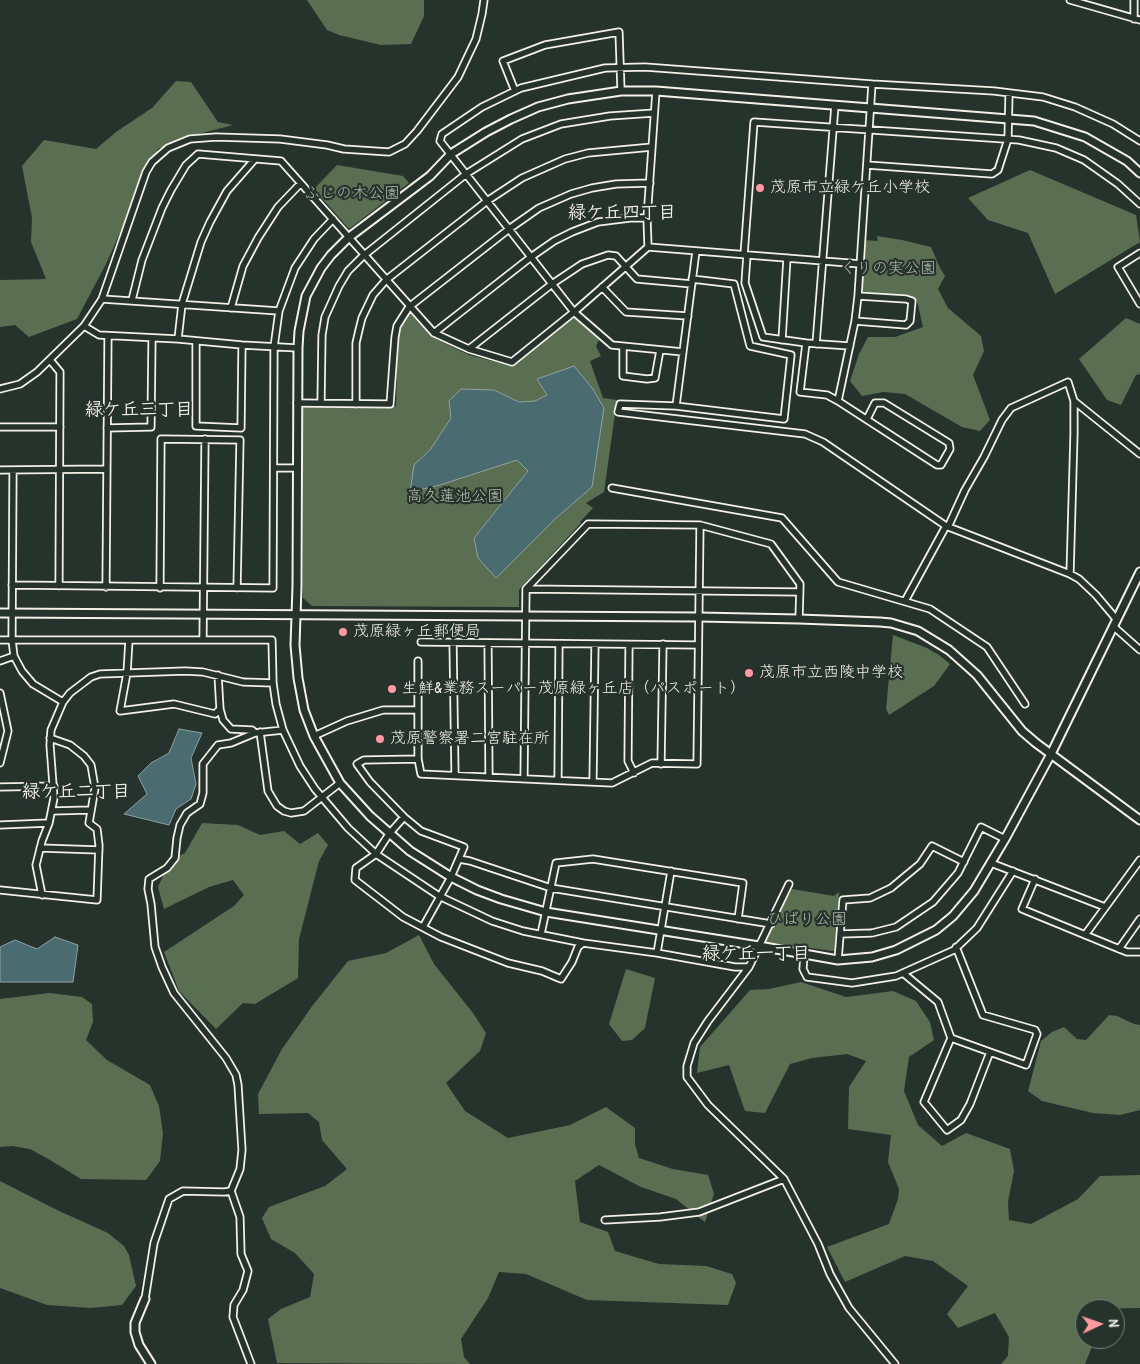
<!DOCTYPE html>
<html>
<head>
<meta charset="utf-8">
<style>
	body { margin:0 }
	#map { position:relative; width:1140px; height:1364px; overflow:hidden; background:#26332d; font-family:"Patrick Hand",sans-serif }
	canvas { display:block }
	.north { position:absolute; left:1075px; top:1299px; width:50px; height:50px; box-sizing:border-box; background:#26332d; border:1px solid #787f78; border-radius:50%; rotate:87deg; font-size:14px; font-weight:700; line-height:20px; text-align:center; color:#f4f1e8 }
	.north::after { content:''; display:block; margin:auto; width:18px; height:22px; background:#ff9aa2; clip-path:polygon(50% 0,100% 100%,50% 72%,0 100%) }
</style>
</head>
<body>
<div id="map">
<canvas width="1140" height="1364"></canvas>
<div class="north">N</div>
</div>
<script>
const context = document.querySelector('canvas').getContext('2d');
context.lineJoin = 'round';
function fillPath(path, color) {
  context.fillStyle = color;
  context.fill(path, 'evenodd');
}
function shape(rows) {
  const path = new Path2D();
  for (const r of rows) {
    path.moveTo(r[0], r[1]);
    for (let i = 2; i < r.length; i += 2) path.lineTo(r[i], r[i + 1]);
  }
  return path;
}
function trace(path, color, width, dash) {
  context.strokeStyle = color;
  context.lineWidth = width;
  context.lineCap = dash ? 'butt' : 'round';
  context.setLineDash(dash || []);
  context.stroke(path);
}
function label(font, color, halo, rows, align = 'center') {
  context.font = font + ' "Patrick Hand","Klee One",sans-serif';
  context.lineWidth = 4.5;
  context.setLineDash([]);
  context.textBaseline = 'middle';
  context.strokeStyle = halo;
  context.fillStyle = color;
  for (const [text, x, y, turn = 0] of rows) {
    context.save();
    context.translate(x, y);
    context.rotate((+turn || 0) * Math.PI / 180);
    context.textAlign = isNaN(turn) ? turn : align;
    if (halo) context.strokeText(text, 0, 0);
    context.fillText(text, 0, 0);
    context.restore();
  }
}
fillPath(shape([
	[307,0,424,0,424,16,411,44,381,45,339,35,327,30],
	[176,81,191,82,218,122,233,125,191,136,158,149,106,264,77,319,29,337,15,325,0,327,0,280,46,279,31,242,32,218,22,166,44,140,96,149,116,132,152,108],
	[337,165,403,176,409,183,349,229,314,189],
	[1030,170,1136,215,1140,242,1055,294,1028,233,988,220,968,198],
	[877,236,902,240,931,247,940,268,945,276,938,289,948,308,981,336,984,351,973,375,990,420,980,431,962,427,905,394,883,392,862,396,850,381,859,354,868,337,895,337,923,327,918,305,915,297,914,300,861,292,864,240,878,241],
	[410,313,432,337,469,355,511,366,572,318,576,318,599,340,596,346,601,356,590,361,603,398,617,400,604,492,586,503,593,508,580,522,581,523,519,590,519,607,312,606,303,598,303,409,305,406,396,406,398,336,405,318],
	[1126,318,1140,324,1140,374,1136,375,1121,405,1107,400,1079,359],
	[893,635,927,648,939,655,950,664,934,686,889,715,886,709],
	[202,823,238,825,260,835,284,831,300,844,318,833,328,845,319,861,299,939,298,978,255,1004,243,1003,216,1029,179,991,164,952,234,906,244,895,233,880,209,887,164,909,158,887,170,860,185,853],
	[792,889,834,896,839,892,835,950,833,951,766,942,765,939],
	[419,935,434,964,473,1013,486,1033,480,1051,446,1083,465,1111,508,1138,570,1125,606,1107,635,1128,635,1144,639,1158,673,1169,708,1175,714,1194,705,1222,676,1199,641,1187,599,1165,575,1181,580,1222,608,1232,615,1251,659,1264,706,1266,732,1274,736,1283,728,1305,587,1300,526,1274,499,1272,488,1298,461,1339,464,1357,470,1364,277,1363,268,1319,281,1309,310,1297,314,1274,295,1253,271,1239,262,1218,269,1207,325,1186,347,1169,322,1140,319,1122,308,1113,259,1114,258,1094,282,1049,313,1005,348,961,386,953],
	[626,969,655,978,645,1028,632,1040,622,1041,609,1024],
	[801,982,846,997,893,991,916,1001,930,1022,934,1040,909,1057,904,1091,918,1125,942,1146,966,1133,1010,1149,1014,1171,1008,1202,1009,1220,1031,1224,1078,1199,1100,1176,1140,1175,1140,1308,1085,1309,1085,1339,1095,1339,1085,1364,1001,1364,1008,1356,1009,1337,995,1313,958,1328,947,1314,968,1286,933,1261,905,1256,845,1282,827,1247,889,1224,898,1199,899,1189,888,1162,891,1135,848,1129,849,1087,866,1061,847,1054,812,1058,790,1064,765,1113,745,1111,729,1065,697,1073,700,1047,750,990,769,989],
	[50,993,82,997,92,1004,93,1022,86,1040,107,1060,150,1085,159,1106,163,1133,160,1161,146,1180,81,1179,50,1160,30,1149,12,1146,0,1147,0,999],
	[1109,1015,1117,1016,1134,1024,1140,1025,1140,1110,1120,1115,1093,1113,1042,1101,1028,1091,1041,1041,1052,1032,1064,1027,1077,1039,1086,1040],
	[0,1181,57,1210,108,1233,124,1246,129,1255,136,1286,122,1305,91,1308,47,1305,0,1288]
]), '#5a6e52');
const water = shape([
	[574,366,592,388,604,408,592,487,555,519,496,578,478,558,474,538,528,471,517,460,440,485,410,492,414,465,430,450,451,418,449,401,461,389,494,390,519,402,535,401,547,395,537,379,574,366],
	[179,729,202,733,191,758,196,784,191,799,176,809,169,825,124,814,147,794,138,776,151,763,169,753,179,729],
	[55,937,78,945,73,982,0,982,0,947,15,940,37,949,55,937]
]);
fillPath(water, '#4a6c71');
trace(water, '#8ea1a1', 1);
const minor = shape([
	[1070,0,1140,20],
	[1134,19,1134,0],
	[515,91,503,61,545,45,619,32,621,91],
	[867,165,992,174,998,170,1008,139,1009,93],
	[648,247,647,218,656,91],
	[696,251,676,406,620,404,618,412,805,434,823,442,946,526,1070,574,1079,579,1096,595,1117,620],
	[1140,253,1118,267,1140,304],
	[744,255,754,122,1019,140,1056,148,1084,160,1118,184,1140,204],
	[747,255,745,283,763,337,806,343,800,392,827,395,838,401,937,465,941,465,950,449,949,443,884,403,875,403,867,419],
	[602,287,626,312,688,316],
	[102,299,279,311],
	[132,300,142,260,162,208,171,190,186,165,198,154,281,161,434,333,469,349,512,362,574,312,648,247,861,264],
	[231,308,243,266,258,238,278,207,300,184],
	[855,321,906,325,910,321,912,301,906,299,858,296],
	[84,326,99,335,178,339,242,345,298,348],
	[434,333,531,257,554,241,572,232,598,222,630,218,647,218],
	[178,339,182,304,201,242,210,222,227,191,255,159],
	[782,340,787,258],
	[196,342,196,426,241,428,242,345],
	[806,343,850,346],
	[816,344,835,105],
	[623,347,623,376,647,379,655,378,660,350],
	[469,349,552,284,582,264,608,255,616,256,637,279,692,284],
	[683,352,612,345,574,312,440,141,442,134,482,107,521,88,605,68,645,67,872,84],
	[50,360,60,372,59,586],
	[0,389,20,384,37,372,84,326,102,299,146,172,152,162,168,148,190,139,216,137,280,139,327,145,344,149,389,152,405,144,417,131,458,77,476,39,482,14,484,0],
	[838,401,855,321,858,296,872,84,994,91,1043,97,1075,107,1113,124,1140,141],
	[1074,401,1140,454],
	[297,403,390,404,395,337,397,326,409,307,509,229,539,208,571,194,592,188,616,184,650,183],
	[321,403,322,335,325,317,339,286,348,271,363,256,466,174,522,139,561,124,610,116,654,113],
	[356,404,356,343,359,330,362,318,373,295,386,280,487,201,522,178,565,159,588,153,652,147],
	[676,406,784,419,791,355,750,346,734,284,692,279],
	[0,427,60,427],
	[107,428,151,427,152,338],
	[274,468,297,468],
	[0,470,107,469],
	[13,470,12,640,14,656,22,671,33,684,63,702],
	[612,488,782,518,838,582,930,609,987,647,1025,704],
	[948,527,965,490,984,457,1002,420,1011,408,1068,382,1074,401,1074,434,1070,574],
	[12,585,273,588,274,347,279,311,295,268,314,239,333,219],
	[106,587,108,336],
	[160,588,161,439,240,440,237,588],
	[526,589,800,592],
	[905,601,946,526],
	[1113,626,1140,650],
	[0,640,272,640,273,683,276,704,283,730,300,766,315,789,348,828,376,854,356,868,355,880,403,917,441,937,508,963,542,971,561,979,572,962,578,947,583,943,657,953,735,967,749,967],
	[129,640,127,673,120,711,174,704,215,714,220,709],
	[203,640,205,439],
	[421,642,698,645],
	[453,642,455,775],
	[488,643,489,777],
	[629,645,628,761,634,773],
	[0,661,14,656],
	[418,661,418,759,421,774,612,783,652,763,697,764,700,525],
	[218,675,220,709,223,720,231,729,252,730,255,733],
	[0,693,8,731,0,763],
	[260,732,268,791,277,806,284,811,291,813,304,811,340,783],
	[314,736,347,721,383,710,418,710],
	[418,759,364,760,357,764,370,782,404,817,421,831,464,847,451,877,423,927],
	[661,764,663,644],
	[524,778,526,589,588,524,700,525,771,544,800,584,799,619],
	[558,780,559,644],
	[593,781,595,644],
	[0,787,54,786],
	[52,811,91,810],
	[404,817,389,834,376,854,439,896,492,921,523,931,583,943],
	[0,825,49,823,54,798,50,745,51,730,63,702,70,693,91,677,100,674,185,671,203,672,243,682,273,683],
	[40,848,99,850],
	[459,859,470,861,551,888,771,924],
	[991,863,1105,907],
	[1035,879,1022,909,1112,946,1127,952,1140,952],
	[789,884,749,967,708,1021,694,1043,687,1066,687,1077,708,1105,784,1179,818,1244,830,1274,849,1308,895,1364],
	[0,890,97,900,99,845,97,829,89,823,95,788,91,765,84,756,70,745,50,738],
	[42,895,36,865,42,841,49,823],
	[541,934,556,863,593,859,743,883,738,919],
	[840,934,872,933,896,927,933,902,958,873,981,827,1005,839],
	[1085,935,1140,860],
	[1119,949,1140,919],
	[657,953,671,871],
	[804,954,803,969,807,977,852,983,896,976,954,950,977,928,1013,871],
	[838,960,843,900,870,898,891,888,920,864,932,846,964,862],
	[903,973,938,1002,951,1038,1026,1065,1037,1034,1035,1030,983,1015,956,947],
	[951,1038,924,1102,947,1130,961,1120,970,1104,990,1052],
	[605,1220,660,1217,699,1212,784,1179],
	[145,1299,154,1243,169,1199,183,1191,224,1192,231,1191],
	[251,1364,233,1317,234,1305,243,1290,248,1271,241,1254,240,1217,231,1191,240,1169,242,1150,238,1085,236,1075,226,1058,174,993,162,967,155,947,151,904,148,889,149,879,167,868,175,858,177,838,180,825,187,813,200,804,203,793,203,764,218,745,231,743,255,733,283,730]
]);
const tertiary = shape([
	[1140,173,1127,161,1085,137,1034,121,656,91,621,91,568,99,538,107,511,119,486,132,451,154,430,176,348,238,331,255,321,268,306,296,299,331,298,348,297,587,295,645,298,678,304,710,314,736,340,783,370,816,410,851,451,877,477,890,501,899,546,912,759,946,838,960,872,957,896,950,936,930,953,916,974,891,1005,839,1051,754,1140,572],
	[0,613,699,617,799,619,880,622,891,623,918,631,949,650,977,675,1022,731,1036,743,1140,820],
	[145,1299,135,1323,135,1332,139,1345,151,1364]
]);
trace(minor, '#f4f1e8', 9);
trace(tertiary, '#f4f1e8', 11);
trace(minor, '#26332d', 5.5);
trace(tertiary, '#26332d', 7);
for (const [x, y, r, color] of [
	[760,188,5,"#ff9aa2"],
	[343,632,5,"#ff9aa2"],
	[749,673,5,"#ff9aa2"],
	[392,689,5,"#ff9aa2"],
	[380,739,5,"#ff9aa2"]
]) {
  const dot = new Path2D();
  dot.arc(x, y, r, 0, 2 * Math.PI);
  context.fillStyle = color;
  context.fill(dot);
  trace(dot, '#26332d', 2);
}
label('16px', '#f4f1e8', '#26332d', [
	["茂原市立緑ケ丘小学校",770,188],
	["茂原緑ヶ丘郵便局",353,632],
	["茂原市立西陵中学校",759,673],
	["生鮮&業務スーパー茂原緑ヶ丘店（パスポート）",402,689],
	["茂原警察署二宮駐在所",390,739]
], 'left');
label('16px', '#b6bdac', '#26332d', [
	["ふじの木公園",352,194],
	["くりの実公園",888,269],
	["高久蓮池公園",455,497],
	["ひばり公園",807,920]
]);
label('bold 18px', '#f4f1e8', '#26332d', [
	["緑ケ丘四丁目",622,213],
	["緑ケ丘三丁目",139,410],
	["緑ケ丘二丁目",76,792],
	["緑ケ丘一丁目",756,954]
]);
</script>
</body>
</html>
